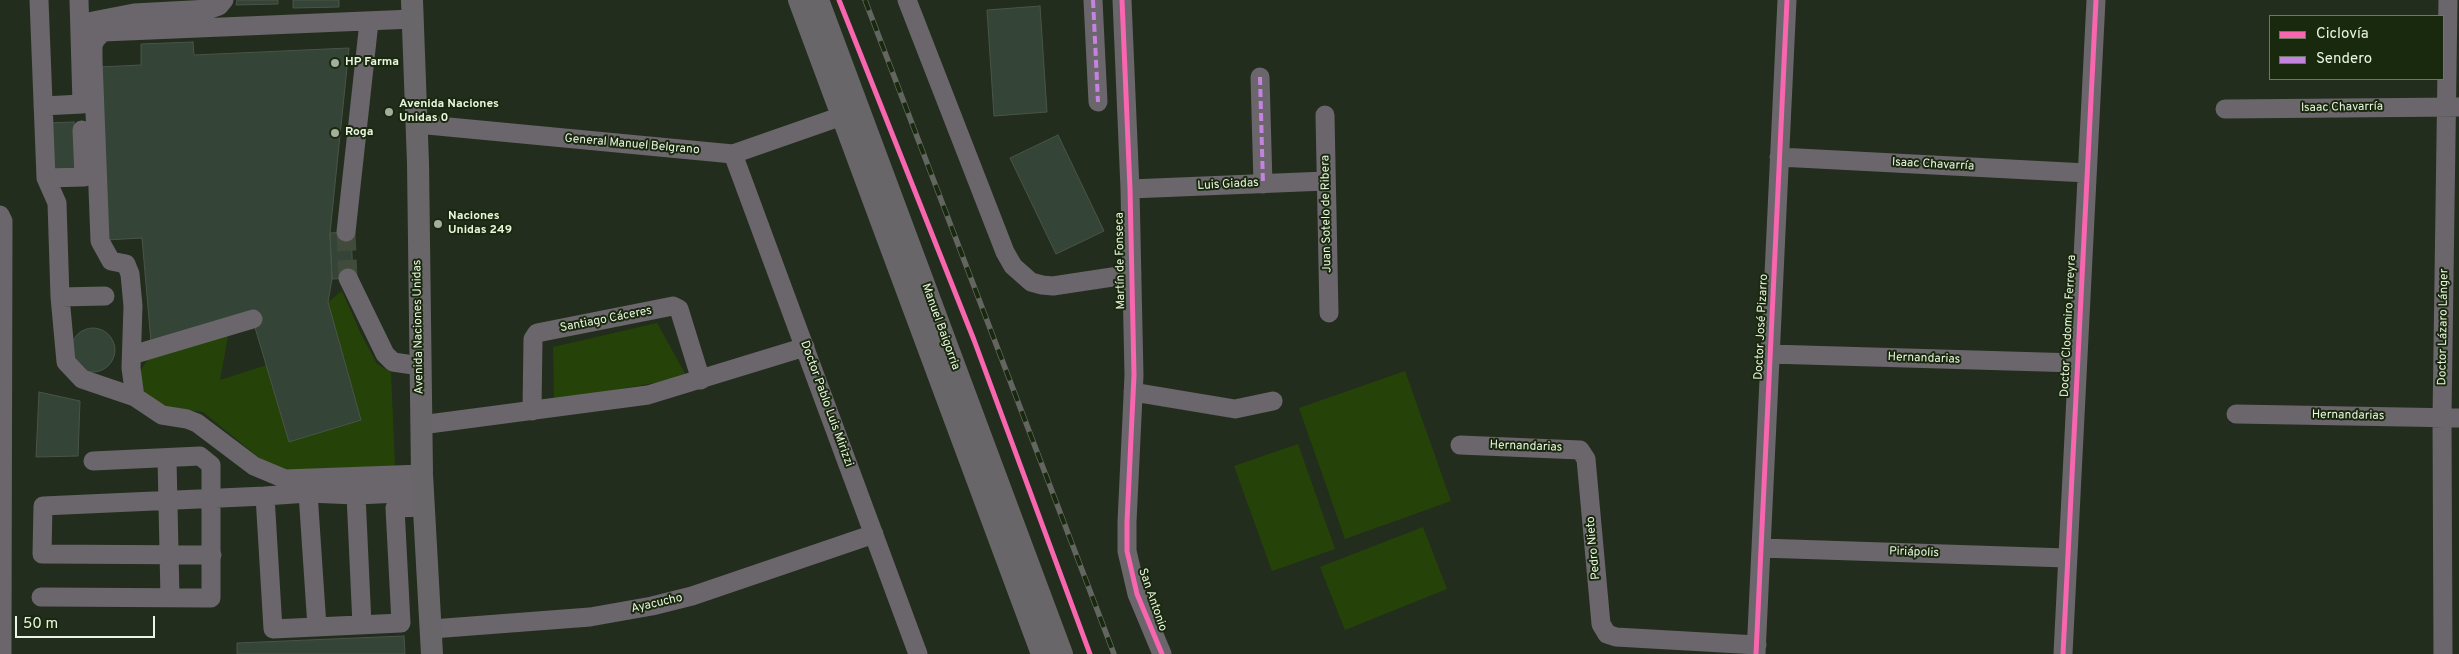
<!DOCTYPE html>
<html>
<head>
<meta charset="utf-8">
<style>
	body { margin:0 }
	#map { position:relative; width:2459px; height:654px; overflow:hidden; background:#232d1d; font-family:Overpass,sans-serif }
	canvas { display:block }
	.legend { position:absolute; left:2269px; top:15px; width:175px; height:65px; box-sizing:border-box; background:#19290d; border:1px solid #6c7a62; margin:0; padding:6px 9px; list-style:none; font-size:15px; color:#e9f4e2 }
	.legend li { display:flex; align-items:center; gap:10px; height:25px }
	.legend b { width:25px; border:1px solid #6c7a62 }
	.scale { position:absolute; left:15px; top:616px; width:140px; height:22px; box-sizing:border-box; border:2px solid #e9f4e2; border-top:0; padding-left:6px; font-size:15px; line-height:18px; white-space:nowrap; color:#e9f4e2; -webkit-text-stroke:4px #19290d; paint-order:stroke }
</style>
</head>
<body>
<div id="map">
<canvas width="2459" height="654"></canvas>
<ul class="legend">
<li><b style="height:6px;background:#f766af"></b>Ciclovía</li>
<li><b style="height:6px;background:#c483df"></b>Sendero</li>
</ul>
<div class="scale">50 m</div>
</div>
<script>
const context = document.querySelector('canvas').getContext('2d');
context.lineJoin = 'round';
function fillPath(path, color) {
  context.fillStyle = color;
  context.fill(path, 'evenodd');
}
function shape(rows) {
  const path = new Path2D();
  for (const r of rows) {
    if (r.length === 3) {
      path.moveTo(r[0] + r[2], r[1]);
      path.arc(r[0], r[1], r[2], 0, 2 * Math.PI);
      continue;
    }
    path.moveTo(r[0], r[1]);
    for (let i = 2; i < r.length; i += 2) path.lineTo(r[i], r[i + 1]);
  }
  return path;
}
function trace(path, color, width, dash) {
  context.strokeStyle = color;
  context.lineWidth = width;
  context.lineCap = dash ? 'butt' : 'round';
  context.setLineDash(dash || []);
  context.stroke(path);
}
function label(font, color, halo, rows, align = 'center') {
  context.font = font + ' Overpass,sans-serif';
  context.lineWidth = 4;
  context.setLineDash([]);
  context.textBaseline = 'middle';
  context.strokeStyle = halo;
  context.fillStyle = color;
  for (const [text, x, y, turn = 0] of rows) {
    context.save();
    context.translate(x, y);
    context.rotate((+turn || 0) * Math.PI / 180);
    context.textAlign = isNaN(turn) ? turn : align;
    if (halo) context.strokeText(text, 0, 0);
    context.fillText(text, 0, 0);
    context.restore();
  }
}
fillPath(shape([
	[342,291,361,334,377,364,391,372,395,466,285,470,263,461,203,412,167,407,148,396,142,388,140,371,149,358,229,331,220,380,267,365,289,442,361,420,328,302],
	[657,323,687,377,554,401,553,347],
	[1405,371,1451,501,1345,539,1299,408],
	[1298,444,1335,549,1272,571,1234,466],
	[1423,527,1447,589,1345,630,1320,567]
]), '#254308');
const building = shape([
	[237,0,278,0,278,4,236,5,237,0],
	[293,0,339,0,339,7,293,8,293,0],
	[1040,6,1047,112,994,116,987,10,1040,6],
	[193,42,194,55,349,48,330,233,332,279,328,302,361,420,289,442,251,314,151,342,142,238,106,240,98,67,141,65,141,44,193,42],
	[74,122,76,170,50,171,48,123,74,122],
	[1058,135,1104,231,1056,254,1010,158,1058,135],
	[351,232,353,278,332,279,330,233,351,232],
	[93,350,22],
	[39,392,80,401,78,456,36,457,39,392],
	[404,636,405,654,237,654,237,643,404,636]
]);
fillPath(building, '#344436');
trace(building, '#4a5449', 1);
trace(shape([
	[346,232,348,278]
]), '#414b3b', 19, [19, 9]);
trace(shape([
	[39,0,46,178,57,203,60,297,66,362,82,379,135,397,162,415,187,419,197,423,254,466,285,479,422,474],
	[907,0,1005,252,1013,266,1031,282,1042,285,1053,286,1132,274],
	[1093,0,1098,102],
	[1122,0,1130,189,1134,375,1127,522,1127,551,1137,594,1162,654],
	[80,26,93,21,134,13,210,9,219,6,224,0],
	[1260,77,1263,184],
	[43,106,82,104,79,0],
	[2225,109,2459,107],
	[1325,115,1329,313],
	[417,124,733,154,842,116],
	[733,154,918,654],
	[1779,157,2087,173],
	[46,178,84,177,82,130],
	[1130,189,1326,181],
	[0,215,3,221,2,654],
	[346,232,369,22],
	[348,278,385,354,393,362,420,366],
	[60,297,105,296],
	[1770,354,2077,363],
	[132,355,253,319],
	[1133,392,1235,409,1273,401],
	[135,397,131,368,133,306,130,274,126,264,111,261,100,241,93,60,93,45,96,39,103,32,413,19],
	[532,411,533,339,537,333,673,306,679,309,701,380],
	[2236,414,2459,418],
	[421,425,648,395,805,347],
	[1460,445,1580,450,1586,459,1601,624,1607,634,1616,637,1757,645],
	[167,458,170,598],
	[423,492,356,495,308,493,265,496,273,629,401,623,395,508,424,507],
	[308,493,317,627],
	[356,495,362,625],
	[1761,548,2067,558],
	[212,555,42,554,43,506,265,496],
	[41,597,211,598,211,465,200,456,93,461],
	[432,629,590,617,652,606,692,596,874,534],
	[1756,654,1787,0],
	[2063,654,2096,0],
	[2443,654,2442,417,2448,0]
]), '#6a666c', 19);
trace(shape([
	[412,0,418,163,422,474,432,654],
	[799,0,1042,654],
	[818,0,1062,654]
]), '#696669', 22);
const rail = shape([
	[865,0,1114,654]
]);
trace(rail, '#636660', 5.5);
trace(rail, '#19290d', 4, [11]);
trace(shape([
	[1093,0,1098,102],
	[1260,77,1263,184]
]), '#c483df', 4, [8, 4]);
trace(shape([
	[839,0,974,340,1090,654],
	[1122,0,1130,189,1134,375,1127,522,1127,551,1137,594,1162,654],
	[1756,654,1787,0],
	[2063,654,2096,0]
]), '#f766af', 5);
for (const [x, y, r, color] of [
	[335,63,5,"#a4ae9d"],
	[389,112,5,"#a4ae9d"],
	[335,133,5,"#a4ae9d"],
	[438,224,5,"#a4ae9d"]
]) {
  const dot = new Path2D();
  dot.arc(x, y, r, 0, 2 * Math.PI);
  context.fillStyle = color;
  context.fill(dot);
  trace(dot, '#19290d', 2);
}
label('bold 12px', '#e9f4e2', '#19290d', [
	["HP Farma",345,63],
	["Avenida Naciones",399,105],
	["Unidas 0",399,119],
	["Roga",345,133],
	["Naciones",448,217],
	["Unidas 249",448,231]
], 'left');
label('12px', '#e9f4e2', '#19290d', [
	["Isaac Chavarría",2342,108,-1],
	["General Manuel Belgrano",632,145,5],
	["Isaac Chavarría",1933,165,3],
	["Luis Giadas",1228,185,-3],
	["Juan Sotelo de Ribera",1327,214,-91],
	["Martín de Fonseca",1121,261,-91],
	["Santiago Cáceres",606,320,-11],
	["Doctor Clodomiro Ferreyra",2069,326,-87],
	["Avenida Naciones Unidas",419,327,-91],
	["Manuel Baigorria",940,327,70],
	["Doctor José Pizarro",1762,327,-87],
	["Doctor Lázaro Lánger",2444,327,-89],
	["Hernandarias",1924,359,2],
	["Doctor Pablo Luis Mirizzi",826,404,70],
	["Hernandarias",2348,416,1],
	["Hernandarias",1526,447,2],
	["Pedro Nieto",1594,548,-95],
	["Piriápolis",1914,553,2],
	["San Antonio",1152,600,71],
	["Ayacucho",657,604,-13]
]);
</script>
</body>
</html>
